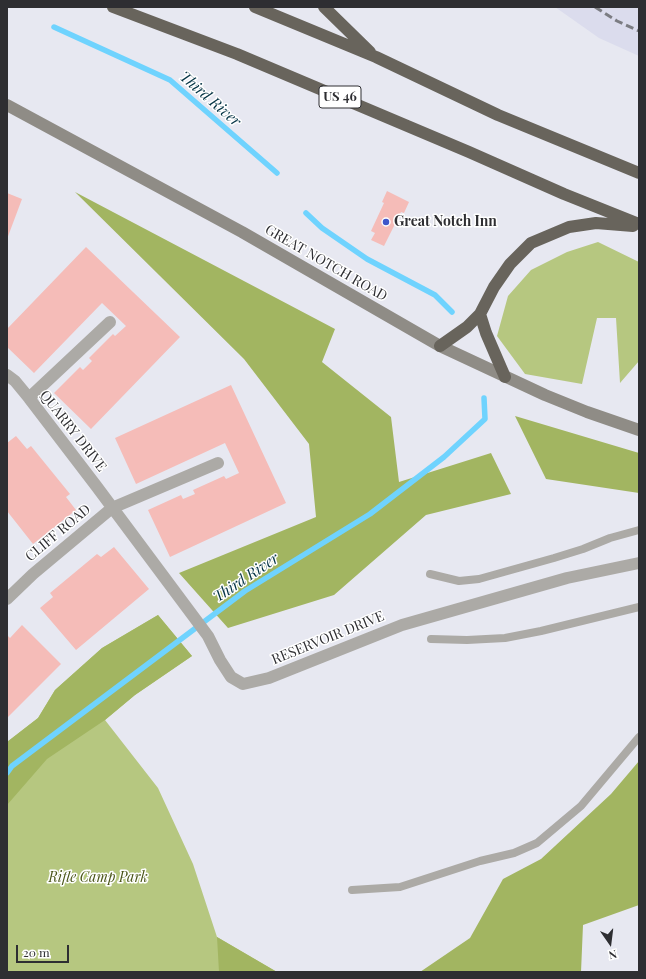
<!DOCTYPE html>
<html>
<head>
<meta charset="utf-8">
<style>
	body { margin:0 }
	#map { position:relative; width:646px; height:979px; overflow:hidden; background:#e7e8f1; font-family:"Playfair Display",serif }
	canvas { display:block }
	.frame { position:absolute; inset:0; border:8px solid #2e2e32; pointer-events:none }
	.north { position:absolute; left:590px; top:923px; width:40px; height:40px; -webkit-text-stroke:3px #fff; paint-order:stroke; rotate:166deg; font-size:11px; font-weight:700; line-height:16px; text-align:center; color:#2e2e32 }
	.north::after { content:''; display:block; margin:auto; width:14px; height:18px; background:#2e2e32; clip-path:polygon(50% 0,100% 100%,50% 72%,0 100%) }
	.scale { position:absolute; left:16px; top:945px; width:53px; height:18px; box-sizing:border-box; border:2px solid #2e2e32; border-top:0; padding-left:5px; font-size:12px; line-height:14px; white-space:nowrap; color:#2e2e32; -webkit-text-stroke:3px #fff; paint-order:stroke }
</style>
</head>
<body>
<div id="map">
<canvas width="646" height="979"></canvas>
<div class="frame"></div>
<div class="north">N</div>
<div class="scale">20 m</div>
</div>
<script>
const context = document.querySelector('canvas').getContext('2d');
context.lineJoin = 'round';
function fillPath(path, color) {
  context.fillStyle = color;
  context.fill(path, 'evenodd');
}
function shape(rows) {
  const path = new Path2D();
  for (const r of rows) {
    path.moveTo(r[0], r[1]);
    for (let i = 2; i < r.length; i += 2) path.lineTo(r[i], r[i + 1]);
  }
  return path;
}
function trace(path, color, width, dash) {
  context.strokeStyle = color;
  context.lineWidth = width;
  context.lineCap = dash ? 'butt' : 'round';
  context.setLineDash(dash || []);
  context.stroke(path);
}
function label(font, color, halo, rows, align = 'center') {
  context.font = font + ' "Playfair Display",serif';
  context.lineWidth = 3;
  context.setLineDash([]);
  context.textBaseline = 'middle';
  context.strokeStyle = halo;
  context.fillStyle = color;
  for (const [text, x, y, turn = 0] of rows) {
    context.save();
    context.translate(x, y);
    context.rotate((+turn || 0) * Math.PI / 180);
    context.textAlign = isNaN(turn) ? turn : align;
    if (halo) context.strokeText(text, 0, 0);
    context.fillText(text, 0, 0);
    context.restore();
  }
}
fillPath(shape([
	[555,7,639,7,639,56,599,38]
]), '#dbdced');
fillPath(shape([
	[598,242,639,262,639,361,620,383,616,318,597,318,582,384,525,374,497,336,508,296,531,270,567,252],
	[158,615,192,656,135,695,105,720,158,788,193,864,217,937,277,972,7,972,7,742,38,718,55,690,102,648]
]), '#b6c780');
fillPath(shape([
	[75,192,335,329,322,362,391,417,399,482,491,453,511,494,426,515,334,595,228,628,179,573,316,517,309,444,244,359],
	[515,416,639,453,639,493,546,479],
	[158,615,192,656,135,695,105,720,47,759,7,805,7,742,38,718,55,690,102,648],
	[639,761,639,905,583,925,581,972,420,972,470,938,503,879,541,859,611,794],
	[217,937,277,972,219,972]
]), '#a2b561');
trace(shape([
	[54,27,170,80,277,173],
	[306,213,322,228,367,259,435,295,452,312],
	[7,773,12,766,245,591,370,514,444,457,485,419,484,398]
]), '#6fd3fe', 5.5);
fillPath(shape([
	[387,191,409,202,404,213,401,212,384,246,371,240,375,233,371,231,384,203,382,202],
	[7,193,22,199,7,239],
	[86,247,180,337,91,429,54,393,80,367,83,370,92,361,89,358,113,334,115,336,126,326,102,303,34,373,7,347,7,329],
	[231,385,286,503,170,557,148,510,181,495,183,499,195,494,193,490,224,476,226,479,239,473,225,443,136,484,115,438],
	[16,436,27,449,31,446,70,494,66,497,76,510,33,544,7,511,7,443],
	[114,547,149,589,76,650,40,608,53,597,50,593,97,554,101,557],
	[22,625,61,664,7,718,7,635,10,638]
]), '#f5bcb8');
trace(shape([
	[430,574,459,581,479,579,554,558,583,549,610,538,639,530],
	[431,639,467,640,505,638,541,631,639,607],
	[352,890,400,887,480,861,514,853,537,843,581,806,639,737]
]), '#acaaa6', 8);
trace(shape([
	[7,375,15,381,29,398,97,487,208,636,220,660,231,677,243,684,269,678,402,625,567,578,639,563],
	[29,398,110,322],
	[7,599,33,574,112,508,218,463]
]), '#acaaa6', 12);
trace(shape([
	[7,105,242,232,440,346,545,395,587,412,639,430]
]), '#8f8c86', 12);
trace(shape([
	[113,7,237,54,469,152,564,194,639,224],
	[255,7,376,57,498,115,639,173],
	[324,7,370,52],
	[480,314,486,333,505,377],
	[440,346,467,327,480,314,494,287,510,264,531,243,569,227,596,223,633,226]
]), '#68645c', 12);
trace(shape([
	[595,7,617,21,639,31]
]), '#7b7c82', 3, [8, 4]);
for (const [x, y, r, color] of [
	[386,222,4,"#3e57ca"]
]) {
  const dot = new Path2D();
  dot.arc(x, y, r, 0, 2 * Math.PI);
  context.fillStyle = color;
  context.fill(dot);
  trace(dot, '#fff', 1.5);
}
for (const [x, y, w] of [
	[340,97,42]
]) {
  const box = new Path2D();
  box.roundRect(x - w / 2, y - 11, w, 22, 3);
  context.fillStyle = '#fff';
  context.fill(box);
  trace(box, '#2e2e32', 1);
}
label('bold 13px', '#2e2e32', null, [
	["US 46",340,97]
]);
label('bold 14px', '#2e2e32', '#fff', [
	["Great Notch Inn",394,222]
], 'left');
label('14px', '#2e2e32', '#fff', [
	["GREAT NOTCH ROAD",326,263,30],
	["QUARRY DRIVE",73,431,52],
	["CLIFF ROAD",58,533,-40],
	["RESERVOIR DRIVE",328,638,-22]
]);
label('italic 14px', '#4a5518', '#fff', [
	["Rifle Camp Park",98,878]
]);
label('italic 15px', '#023243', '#fff', [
	["Third River",210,99,41],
	["Third River",246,578,-34]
]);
</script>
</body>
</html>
